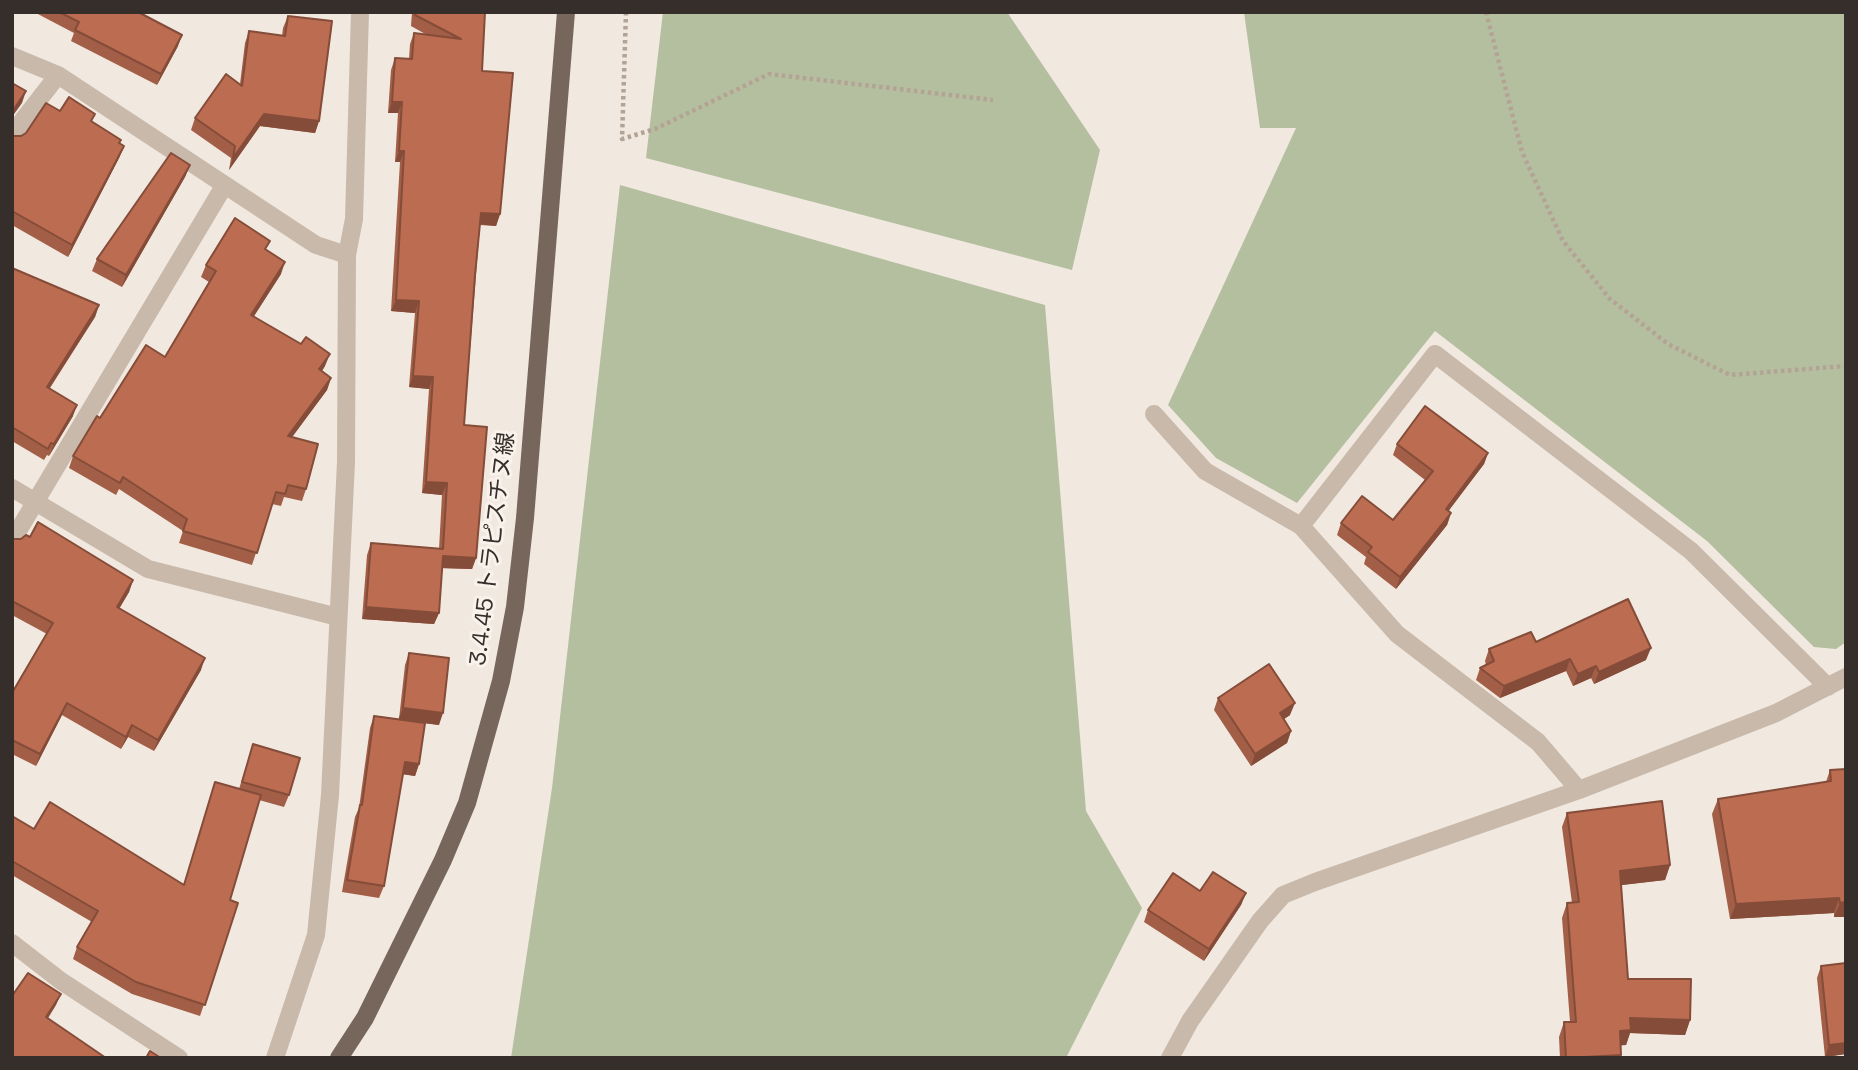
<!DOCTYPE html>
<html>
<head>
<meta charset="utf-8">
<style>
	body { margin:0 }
	#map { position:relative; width:1858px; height:1070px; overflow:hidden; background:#f1e8df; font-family:"Space Grotesk",sans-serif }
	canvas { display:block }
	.frame { position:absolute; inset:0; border:14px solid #362e2a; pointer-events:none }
</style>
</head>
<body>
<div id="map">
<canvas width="1858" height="1070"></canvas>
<div class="frame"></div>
</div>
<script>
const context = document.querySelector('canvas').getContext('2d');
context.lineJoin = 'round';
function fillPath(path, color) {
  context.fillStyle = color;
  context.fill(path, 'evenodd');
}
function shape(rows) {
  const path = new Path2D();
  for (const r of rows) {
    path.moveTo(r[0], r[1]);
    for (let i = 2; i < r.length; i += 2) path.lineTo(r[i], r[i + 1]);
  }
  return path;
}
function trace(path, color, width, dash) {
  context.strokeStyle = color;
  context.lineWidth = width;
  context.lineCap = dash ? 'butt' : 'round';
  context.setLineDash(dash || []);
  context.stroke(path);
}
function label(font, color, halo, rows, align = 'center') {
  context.font = font + ' "Space Grotesk","Noto Sans JP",sans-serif';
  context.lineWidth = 6;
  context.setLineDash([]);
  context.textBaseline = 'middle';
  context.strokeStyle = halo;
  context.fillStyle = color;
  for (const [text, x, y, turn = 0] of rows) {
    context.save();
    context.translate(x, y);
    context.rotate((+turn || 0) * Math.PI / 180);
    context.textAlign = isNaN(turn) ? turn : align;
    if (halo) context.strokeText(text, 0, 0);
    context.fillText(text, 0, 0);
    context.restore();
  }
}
fillPath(shape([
	[663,12,1007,12,1100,150,1072,270,646,158],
	[1244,12,1846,12,1846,642,1836,649,1814,647,1707,541,1435,331,1297,503,1216,458,1168,405,1296,128,1260,128],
	[620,185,1045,305,1086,811,1142,908,1066,1058,511,1058,552,788]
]), '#b4bf9f');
trace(shape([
	[626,12,622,139,655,129,769,74,993,100],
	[1486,12,1522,152,1563,241,1610,299,1668,344,1730,375,1846,366]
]), '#b4a395', 4.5, [3.5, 3.5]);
trace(shape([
	[12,56,58,75,316,245,347,255],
	[12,138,23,120,58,75],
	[1154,414,1205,471,1301,526,1397,634,1538,742,1579,790],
	[12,488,148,569,338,617],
	[1301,526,1435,354,1691,551,1828,687],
	[12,541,224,186],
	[12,943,61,981,179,1058],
	[275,1058,316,935,330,795,346,462,347,255,354,219,360,12],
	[1170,1058,1190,1021,1260,921,1283,895,1315,882,1579,790,1776,713,1846,677]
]), '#c8b9ab', 18);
trace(shape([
	[339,1058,365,1018,443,860,467,803,501,681,515,607,525,518,566,12]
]), '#77665c', 18);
fillPath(shape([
	[34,12,138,12,178,46,157,85,71,41,74,33],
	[412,12,485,12,482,71,500,214,496,226,480,225,464,425,476,558,472,569,442,568,439,613,434,624,362,619,367,555,371,543,439,549,442,495,422,493,429,389,409,387,415,313,391,311,400,162,395,162,398,113,388,113,391,70,395,58,409,59,410,44,414,33,427,35,411,26],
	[288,16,319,121,315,133,260,126,229,170,231,158,191,130,195,118,240,84,245,43,249,31,282,36,283,28],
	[60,111,92,122,121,140,119,143,124,146,119,158,68,257,12,225,12,136,21,136],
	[190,165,185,177,122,287,92,271,97,259],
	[267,250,281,274,254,316,325,366,322,371,331,378,327,390,292,437,306,489,302,501,284,497,281,506,272,504,252,565,179,543,183,531,119,489,116,495,69,468,73,456,100,418,165,357,209,282,201,277,206,265],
	[12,268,99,305,95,317,50,388,73,416,49,456,47,455,44,460,12,441],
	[1397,444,1488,453,1484,464,1448,511,1451,513,1447,525,1396,589,1364,564,1366,557,1337,535,1341,523,1393,520,1425,480,1393,455],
	[12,539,133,580,129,592,119,609,201,670,154,751,128,737,121,749,62,715,36,766,12,754,12,693,47,634,12,615],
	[1536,642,1646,660,1594,684,1591,678,1573,686,1566,671,1500,698,1476,680,1480,668,1486,665,1485,661,1489,649],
	[409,653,439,725,425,723,419,764,415,776,403,774,384,886,379,898,342,892,355,817,359,808,370,728,374,716,399,719,405,665],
	[1218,698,1290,715,1284,719,1291,731,1287,743,1251,766,1214,710],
	[253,744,289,795,284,807,259,800,230,900,238,903,200,1016,132,994,73,959,77,947,92,922,12,875,12,816,34,829,184,885,215,782,239,789],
	[1846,769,1846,917,1834,917,1834,913,1730,919,1712,814,1718,799,1826,782,1830,770],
	[1567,813,1670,865,1665,880,1621,885,1628,979,1690,1020,1685,1035,1630,1033,1626,1045,1621,1045,1620,1058,1560,1058,1559,1037,1564,1022,1570,1022,1562,918,1567,903,1572,903,1562,827],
	[1200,891,1246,893,1241,905,1204,961,1144,922,1148,910],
	[1821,966,1846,1054,1825,1057,1817,978]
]), '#a25e46');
fillPath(shape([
	[182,35,178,46,157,85,161,74],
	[26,91,22,103,12,117,12,112],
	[392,102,402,102,398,113,388,113],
	[264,114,319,121,315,133,260,126,229,170,233,158],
	[124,146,119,158,68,257,72,245],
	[399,151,404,151,400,162,395,162],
	[190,165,185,177,122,287,126,275],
	[481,213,500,214,496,226,477,224],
	[285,262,281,274,247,327,251,315],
	[396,300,419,301,415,313,391,311],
	[99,305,95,317,43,398,47,387],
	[330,354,325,366,315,381,319,369],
	[413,376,433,377,429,389,409,387],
	[331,378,327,390,284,448,288,436],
	[77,405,73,416,49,456,54,444],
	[1488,453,1484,464,1441,521,1446,509],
	[426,482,447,483,442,495,422,493],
	[1451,513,1447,525,1396,589,1400,577],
	[443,556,476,558,472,569,439,568],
	[133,580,129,592,113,619,117,607],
	[366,607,439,613,434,624,362,619],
	[1651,648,1646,660,1594,684,1599,672],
	[205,658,201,670,154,751,158,740],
	[1570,659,1566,671,1500,698,1504,686],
	[1596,666,1591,678,1573,686,1578,674],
	[67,703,62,715,36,766,40,754],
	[1295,703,1290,715,1275,725,1280,713],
	[403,708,443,713,439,725,398,720],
	[132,725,128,737,121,749,126,737],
	[1291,731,1287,743,1251,766,1255,754],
	[405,762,419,764,415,776,401,774],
	[1670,865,1665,880,1614,886,1620,871],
	[1246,893,1241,905,1204,961,1209,949],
	[1839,898,1834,913,1730,919,1736,904],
	[1846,902,1846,917,1834,917,1840,903],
	[61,994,56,1005,42,1028,46,1017],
	[1630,1018,1690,1020,1685,1035,1630,1033,1626,1045,1614,1046,1620,1031],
	[1846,1043,1846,1054,1825,1057,1829,1045],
	[1621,1055,1620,1058,1579,1058]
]), '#844c39');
const building = shape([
	[59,12,138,12,182,35,161,74,75,30,79,22,59,12],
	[415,12,485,12,482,71,513,73,500,214,481,213,475,275,464,425,487,427,476,558,443,556,439,613,366,607,371,543,443,549,447,483,426,482,433,377,413,376,419,301,396,300,404,151,399,151,402,102,392,102,395,58,412,59,414,33,461,39,415,15,415,12],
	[288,16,332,21,319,121,264,114,233,158,235,146,195,118,226,74,242,86,249,31,285,36,288,16],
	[12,83,26,91,12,112,12,83],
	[69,97,95,114,91,121,121,140,119,143,124,146,72,245,12,211,12,136,21,136,26,133,46,103,60,111,69,97],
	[171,153,190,165,126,275,97,259,171,153],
	[235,218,270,241,265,249,285,262,251,315,301,344,306,337,330,354,319,369,331,378,288,436,318,444,306,489,288,485,285,494,276,492,257,553,183,531,187,519,123,477,120,483,73,456,97,416,100,418,146,345,165,357,216,271,206,265,235,218],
	[12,268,99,305,47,387,77,405,54,444,51,443,48,449,12,427,12,268],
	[1425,406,1488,453,1446,509,1451,513,1400,577,1368,552,1372,547,1341,523,1362,496,1393,520,1433,471,1397,444,1425,406],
	[38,522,133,580,117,607,205,658,158,740,132,725,126,737,67,703,40,754,12,740,12,693,53,623,12,601,12,539,21,539,26,535,30,537,38,522],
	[1628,599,1651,648,1599,672,1596,666,1578,674,1570,659,1504,686,1480,668,1494,661,1489,649,1531,632,1536,642,1628,599],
	[409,653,449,658,443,713,403,708,409,653],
	[1269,664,1295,703,1280,713,1291,731,1255,754,1218,698,1269,664],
	[374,716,425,723,419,764,405,762,384,886,347,880,360,805,362,805,374,716],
	[253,744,300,758,289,795,242,782,253,744],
	[1846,769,1846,902,1840,903,1839,898,1736,904,1718,799,1831,781,1830,770,1846,769],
	[215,782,261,795,230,900,238,903,205,1005,136,982,77,947,98,911,12,861,12,816,34,829,50,802,184,885,215,782],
	[1662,801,1670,865,1620,871,1628,979,1691,979,1690,1020,1630,1018,1631,1030,1620,1031,1621,1055,1566,1058,1564,1022,1576,1022,1567,903,1579,902,1567,813,1662,801],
	[1213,872,1246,893,1209,949,1148,910,1173,873,1200,891,1213,872],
	[1846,963,1846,1043,1829,1045,1821,966,1846,963],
	[28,973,61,994,46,1017,106,1058,12,1058,12,996,28,973],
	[150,1051,161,1058,146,1058,150,1051]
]);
fillPath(building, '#bc6d51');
trace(building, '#844c39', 2);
label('23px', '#362e2a', '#f9f2eb', [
	["3.4.45 トラピスチヌ線",493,549,-83]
]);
</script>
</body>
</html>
